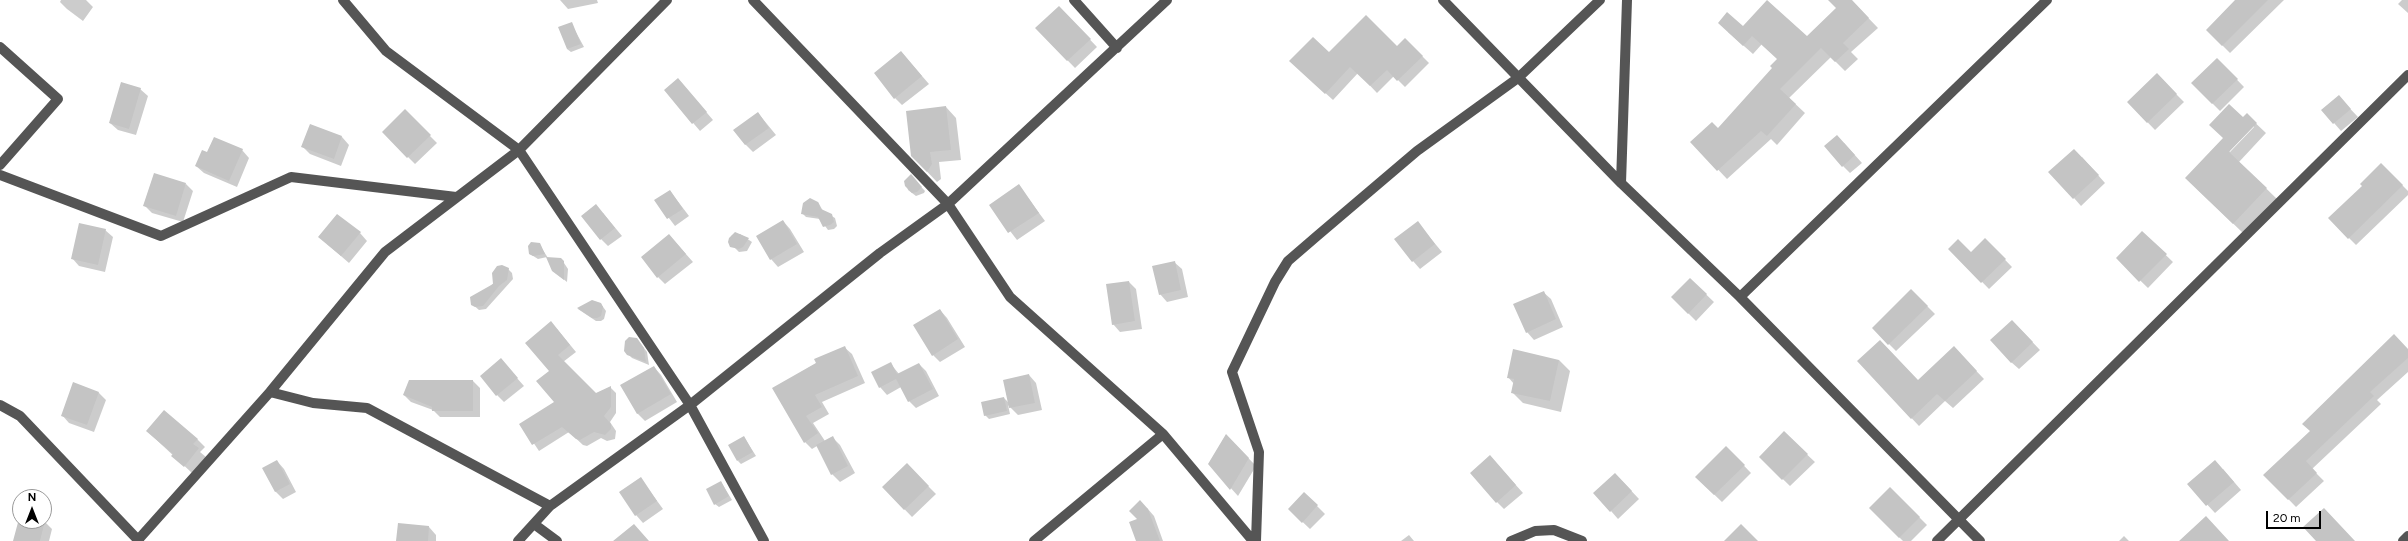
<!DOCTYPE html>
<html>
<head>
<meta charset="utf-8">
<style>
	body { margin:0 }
	#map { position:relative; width:2408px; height:541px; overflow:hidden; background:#fff; font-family:Figtree,sans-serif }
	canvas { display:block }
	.north { position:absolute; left:12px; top:489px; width:40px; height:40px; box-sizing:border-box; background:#fff; border:1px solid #999; border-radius:50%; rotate:0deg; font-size:11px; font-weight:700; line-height:16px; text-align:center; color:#000 }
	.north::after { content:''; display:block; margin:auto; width:14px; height:18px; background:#000; clip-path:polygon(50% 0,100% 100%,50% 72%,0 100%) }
	.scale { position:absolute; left:2266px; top:511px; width:55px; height:18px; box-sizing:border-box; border:2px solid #000; border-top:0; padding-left:5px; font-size:12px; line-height:14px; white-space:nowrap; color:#000; -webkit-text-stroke:3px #fff; paint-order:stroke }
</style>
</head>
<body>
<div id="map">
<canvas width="2408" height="541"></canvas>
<div class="north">N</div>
<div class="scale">20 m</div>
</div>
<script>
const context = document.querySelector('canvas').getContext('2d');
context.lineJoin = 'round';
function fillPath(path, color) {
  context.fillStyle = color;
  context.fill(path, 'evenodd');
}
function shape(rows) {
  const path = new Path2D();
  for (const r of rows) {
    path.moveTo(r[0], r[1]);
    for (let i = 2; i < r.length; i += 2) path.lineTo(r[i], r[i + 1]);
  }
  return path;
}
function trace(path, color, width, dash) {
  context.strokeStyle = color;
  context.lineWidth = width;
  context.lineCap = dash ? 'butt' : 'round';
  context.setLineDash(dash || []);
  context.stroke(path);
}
fillPath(shape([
	[61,0,86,0,93,7,83,21,67,9,60,2],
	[560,0,597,0,598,3,568,9],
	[1830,0,1851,0,1878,28,1851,52,1858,59,1845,71,1831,57,1789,98,1805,113,1777,145,1771,139,1727,179,1692,142,1718,129,1774,68,1778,59,1762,44,1753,54,1728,32,1743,28,1807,38,1837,8],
	[2237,0,2284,0,2230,53,2207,30],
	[2402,0,2408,0,2408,13,2398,4],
	[1059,7,1097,47,1075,68,1036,28],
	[571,23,584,47,571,52,567,49],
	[1405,39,1429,63,1405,87,1394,76,1377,93,1358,73,1333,100,1298,68,1329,54,1397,47],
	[901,52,929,84,902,105,895,98],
	[2217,59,2244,87,2220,111,2192,83],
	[2157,75,2184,102,2155,130,2128,102],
	[678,79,713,120,700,131,665,90],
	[140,89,148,96,136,135,118,130,110,123],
	[2339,97,2358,117,2341,131,2334,123],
	[946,107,956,118,961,160,939,162,941,179,937,182,912,156],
	[405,111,437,143,415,164,383,132],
	[758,113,776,135,753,152,745,144],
	[2247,115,2266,133,2239,162,2277,199,2243,233,2196,188],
	[2253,125,2254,127,2230,152,2229,151],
	[311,126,342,137,349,145,341,166,310,154,303,147],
	[1844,143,1862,163,1850,173,1843,166],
	[242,150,249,158,237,187,204,173,196,166,207,154],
	[2082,157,2105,183,2081,206,2074,198],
	[2381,164,2408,191,2408,195,2356,245,2329,218,2363,186],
	[911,176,925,191,924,193,916,196,908,190,906,181],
	[186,184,193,191,183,222,152,213,144,205],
	[1019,186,1045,221,1017,240,990,205],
	[670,191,689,216,675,226,656,201],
	[818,202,823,211,835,218,837,226,834,229,828,230,820,219,806,217,802,213],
	[603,213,622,236,608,246,601,239],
	[783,221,790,229,804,252,778,267,771,259],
	[1417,222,1442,252,1420,269,1413,261],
	[105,230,113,237,105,272,79,266,72,258],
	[2142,232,2173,262,2148,288,2117,258],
	[360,233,367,241,349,263,327,244],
	[740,234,752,242,747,251,739,252,729,242,732,235],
	[669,235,693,262,665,284,658,277],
	[1985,239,2012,267,1989,289,1950,249,1971,254],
	[539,244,548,258,564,263,568,269,567,282,557,274,547,257,538,259,530,254],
	[1174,262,1182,269,1188,297,1167,302,1160,294],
	[508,269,512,273,513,279,486,309,479,310,472,304],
	[1690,279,1714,302,1696,321,1672,297],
	[1129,282,1136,289,1142,329,1120,332,1113,324],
	[1911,290,1935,314,1896,351,1873,328],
	[1543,292,1551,299,1563,327,1534,340,1527,332],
	[601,304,606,311,604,319,601,321,596,321,578,309],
	[940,310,947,318,965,347,940,362,933,355],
	[2019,328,2040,350,2019,369,2011,362],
	[557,329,576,352,563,362,595,394,610,387,616,393,616,413,610,422,616,431,615,439,607,441,601,438,587,446,583,445,569,432,539,451,521,424,555,402,550,371],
	[637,339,647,352,649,365,632,358,628,354],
	[844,347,852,354,865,383,822,402,829,414,813,423,825,441,832,437,840,445,855,473,840,482,832,474,817,446,812,449,805,442,774,388],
	[2408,349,2408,372,2377,400,2381,404,2312,469,2324,481,2296,507,2265,475],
	[1959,353,1984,379,1953,408,1945,401,1919,426,1858,361,1918,381],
	[501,360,524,386,504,402,497,395],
	[1559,360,1570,371,1561,412,1523,403,1512,392,1514,384,1508,377],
	[890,363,899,374,919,364,926,371,939,396,916,408,909,401,901,387,887,395,880,387],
	[654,367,661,375,677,402,645,421,637,413],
	[1029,375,1036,383,1042,410,1018,415,1008,405,1010,414,989,419,985,415,1004,398,1010,404],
	[473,381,480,388,480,417,440,417,433,410,411,402,404,395],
	[74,384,99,393,106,400,94,432,69,423,62,415],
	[147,431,197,439,205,447,200,452,206,457,192,473],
	[1784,433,1815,462,1790,486,1760,457],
	[1226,435,1256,466,1238,496,1209,464],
	[744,437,756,456,741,464,738,461],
	[1726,447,1751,473,1722,502,1696,477],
	[277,461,284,469,296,492,283,499,275,491],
	[1497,464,1523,493,1504,509,1497,502],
	[907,465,936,494,912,517,884,488],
	[2223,469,2241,490,2215,513,2189,485],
	[641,479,663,509,643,523,636,515],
	[1622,481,1639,499,1618,519,1611,511],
	[721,482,732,500,719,507,715,504],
	[1890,488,1927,525,1911,541,1903,541,1870,508],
	[1304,493,1325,514,1310,529,1289,509],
	[1147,508,1154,516,1163,541,1137,541,1139,519],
	[20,517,20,521,45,522,52,529,49,541,16,541],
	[429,527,436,535,436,541,397,541],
	[1409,535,1414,541,1401,541],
	[2124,536,2129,541,2119,541]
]), '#0003');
fillPath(shape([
	[1767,0,1807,36,1836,8,1828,0,1852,0,1869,18,1843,43,1849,49,1835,62,1821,48,1780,89,1796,104,1767,136,1761,131,1717,171,1690,142,1712,122,1718,128,1772,68,1770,66,1777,59,1752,36,1743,46,1718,23,1727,12,1743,26],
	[2235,0,2268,0,2222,46,2206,30],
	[1059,6,1091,39,1067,61,1035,28],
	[1366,15,1397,46,1405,38,1423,56,1397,81,1387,70,1370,86,1350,67,1325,94,1289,61,1313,37,1329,52],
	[572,22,581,44,567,49,558,27],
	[901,51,922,76,894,99,874,73],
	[2217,58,2238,79,2212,104,2191,83],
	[2157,73,2177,94,2147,123,2127,102],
	[678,78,707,112,692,124,664,90],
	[121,82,141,88,129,129,109,123],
	[2339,95,2351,109,2333,124,2321,110],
	[2229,104,2243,117,2247,113,2257,123,2229,152,2267,188,2233,224,2185,178,2223,138,2209,125],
	[946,106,951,150,930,152,932,164,927,172,911,156,906,111],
	[405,109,431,135,407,158,382,132],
	[758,112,769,128,745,145,733,130],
	[310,124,342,136,334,159,301,147],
	[1837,135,1855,155,1842,167,1824,146],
	[214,137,243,149,229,181,195,166,202,150,207,152],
	[2074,149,2099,175,2073,199,2048,172],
	[2381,163,2403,185,2348,239,2328,218,2362,186,2360,184],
	[154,173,186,183,176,216,143,206],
	[911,174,922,187,917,192,912,193,905,186,904,181],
	[1019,184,1039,213,1008,233,989,205],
	[670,190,683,209,667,219,654,200],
	[810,198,818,202,821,209,832,214,834,222,830,225,823,227,818,217,801,214,803,203],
	[596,204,615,228,600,240,581,216],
	[337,214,361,232,341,256,318,237],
	[783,220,797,244,770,260,756,236],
	[1418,221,1435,244,1412,262,1394,239],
	[79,223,106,229,98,265,71,259],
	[2142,231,2167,254,2139,282,2116,258],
	[735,232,749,238,743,247,739,249,730,247,728,242,729,238],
	[669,234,686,254,657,278,641,257],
	[1985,238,2006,259,1981,283,1948,249,1958,239,1971,252],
	[531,242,540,243,545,254,533,256,529,254,528,246],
	[546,257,561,258,564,261,564,280,552,271],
	[1175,261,1181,290,1159,295,1152,266],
	[502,265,509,268,507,280,499,286,483,306,475,307,471,305,470,297,493,284,492,273,497,266],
	[1690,278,1707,294,1688,314,1671,297],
	[1129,281,1135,321,1112,325,1106,284],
	[1911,289,1928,306,1888,345,1872,328],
	[1544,291,1556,319,1526,333,1513,304],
	[592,300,601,303,603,307,601,316,597,318,592,318,577,308],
	[940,309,958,339,932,356,913,325],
	[2012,320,2033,342,2011,363,1990,340],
	[551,321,570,345,558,355,596,393,611,386,611,407,604,416,611,424,611,429,605,435,594,432,580,440,576,439,562,427,532,445,519,424,554,402,536,381,549,371,525,343],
	[2394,334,2408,349,2408,358,2370,392,2374,396,2306,461,2317,473,2288,500,2263,475,2310,431,2302,424],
	[629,337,637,338,644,348,646,362,627,355,624,351,625,341],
	[1880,340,1918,380,1954,346,1977,371,1945,401,1937,394,1911,419,1857,361],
	[845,346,858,376,815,395,822,407,806,416,818,433,804,443,772,388,816,363,814,359],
	[1513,349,1559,360,1550,401,1511,393,1514,379,1507,378],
	[501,358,518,378,496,396,480,376],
	[891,362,897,374,919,363,933,389,908,402,896,379,879,388,871,372],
	[654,366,671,394,637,414,620,385],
	[1029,374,1035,403,1009,408,1003,380],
	[409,380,473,380,473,411,432,411,432,407,403,395],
	[73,382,99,392,87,425,61,416],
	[1004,397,1007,411,984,416,981,402],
	[164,410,198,439,193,444,199,448,184,467,171,456,173,454,146,431],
	[1784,431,1808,454,1782,480,1759,457],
	[1226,434,1249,458,1230,490,1208,464],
	[744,436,753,452,737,461,728,445],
	[833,436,848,466,831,475,816,445],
	[1726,446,1745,465,1714,495,1695,477],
	[1490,455,1516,485,1496,503,1470,473],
	[277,460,290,484,275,492,262,468],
	[2215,460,2234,482,2206,506,2187,484],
	[907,463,929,486,904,510,882,487],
	[1615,473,1632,491,1610,512,1593,493],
	[641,477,657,501,635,516,619,492],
	[721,481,729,496,714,505,706,489],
	[1890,487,1920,517,1899,538,1869,508],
	[1304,492,1318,505,1302,523,1288,509],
	[1140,500,1148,509,1160,541,1136,541,1129,522,1137,519,1129,511],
	[2324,508,2355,541,2316,541,2303,527],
	[20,515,20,521,45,521,40,541,13,541],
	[2206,516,2229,541,2179,541],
	[398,523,429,526,428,541,396,541],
	[634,524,649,541,613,541],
	[1741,524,1758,541,1724,541]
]), '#c4c4c4');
trace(shape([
	[343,0,386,51,519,150,690,405,764,541],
	[753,0,948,204,1010,297,1163,434,1253,541],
	[1074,0,1117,48],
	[1443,0,1621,183,1740,297,1980,541],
	[0,47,58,99,0,165],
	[0,175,161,236,291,177,456,197],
	[1621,183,1627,0],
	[1740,297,2047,0],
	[270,392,313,403,367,408,550,506],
	[0,405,20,416,139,541],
	[534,524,557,541],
	[137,541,270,392,385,252,519,150,667,0],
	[518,541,550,506,690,405,880,253,948,204,1167,0],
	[1034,541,1163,434],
	[1256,541,1259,452,1232,372,1275,282,1288,261,1317,236,1417,151,1518,78,1600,0],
	[1511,541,1535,531,1554,530,1582,541],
	[1937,541,2408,75],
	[2403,541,2408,536]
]), '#555', 10);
</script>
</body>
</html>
